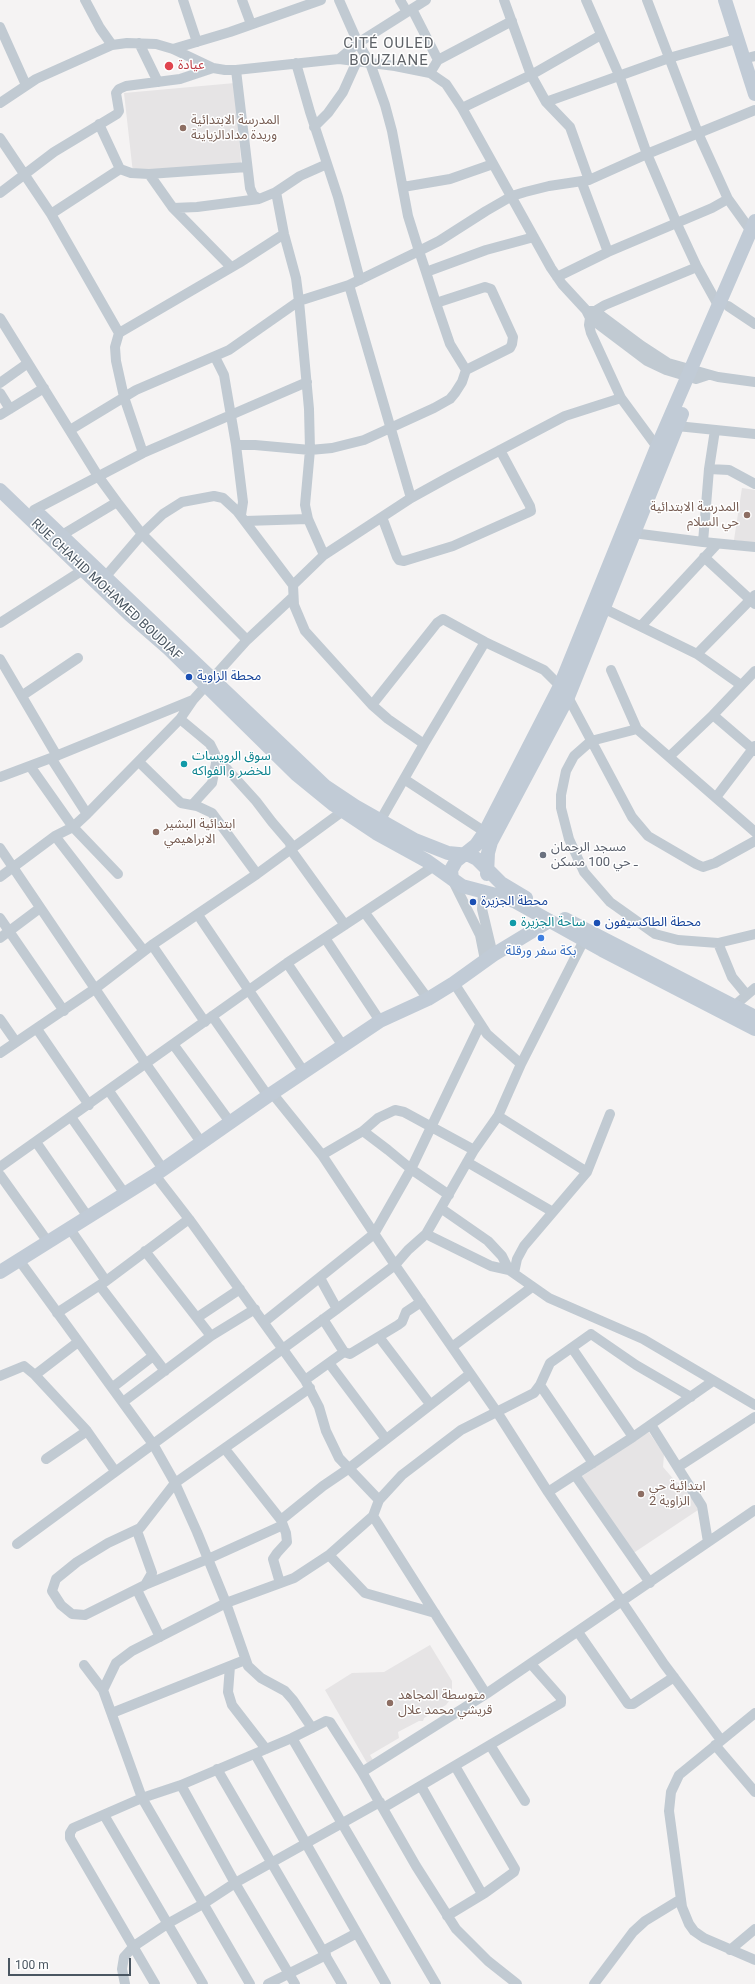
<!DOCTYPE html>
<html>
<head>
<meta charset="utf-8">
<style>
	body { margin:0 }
	#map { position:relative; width:755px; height:1984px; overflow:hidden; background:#f5f3f3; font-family:Roboto,sans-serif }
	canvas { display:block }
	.scale { position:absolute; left:8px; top:1958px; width:123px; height:18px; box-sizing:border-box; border:2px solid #4a5661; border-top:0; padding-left:5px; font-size:12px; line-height:14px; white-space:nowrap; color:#4a5661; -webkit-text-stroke:3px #fff; paint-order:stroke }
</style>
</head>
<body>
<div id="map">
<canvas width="755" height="1984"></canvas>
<div class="scale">100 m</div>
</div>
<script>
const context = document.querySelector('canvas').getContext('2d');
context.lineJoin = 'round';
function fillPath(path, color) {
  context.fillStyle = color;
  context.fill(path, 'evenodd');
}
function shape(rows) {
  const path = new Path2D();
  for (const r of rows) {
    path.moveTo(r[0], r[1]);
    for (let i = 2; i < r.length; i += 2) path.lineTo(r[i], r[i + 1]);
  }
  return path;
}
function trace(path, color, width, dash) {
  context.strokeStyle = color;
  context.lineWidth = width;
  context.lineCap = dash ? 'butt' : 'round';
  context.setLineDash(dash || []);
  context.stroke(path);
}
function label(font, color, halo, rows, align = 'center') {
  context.font = font + ' Roboto,"Noto Sans Arabic",sans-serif';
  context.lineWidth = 3;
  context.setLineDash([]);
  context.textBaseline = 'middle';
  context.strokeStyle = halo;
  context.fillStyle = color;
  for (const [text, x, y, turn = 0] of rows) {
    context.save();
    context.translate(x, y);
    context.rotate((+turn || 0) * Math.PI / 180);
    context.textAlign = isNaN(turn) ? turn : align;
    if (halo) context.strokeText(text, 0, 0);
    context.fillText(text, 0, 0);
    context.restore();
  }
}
fillPath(shape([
	[235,83,241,163,133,173,124,93],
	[742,488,755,490,755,543,734,540],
	[648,1431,664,1454,663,1467,676,1482,684,1484,697,1504,698,1510,632,1554,581,1477],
	[430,1645,452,1681,452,1694,449,1701,446,1705,424,1718,423,1721,419,1721,398,1732,399,1738,370,1755,373,1760,367,1763,325,1690,352,1673,384,1672]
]), '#e6e4e5');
trace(shape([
	[85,0,100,28,112,45],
	[183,0,197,42],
	[242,0,251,24],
	[400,0,407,12],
	[504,0,531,75,546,102,570,127,589,180,647,154,755,110],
	[586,0,619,75,647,154,677,224,697,267],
	[647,0,698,133,728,199,751,231],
	[412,9,438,60],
	[0,27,26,85],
	[139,43,158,82],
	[173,49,230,32,321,0],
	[751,57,755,56],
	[339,59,358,43,426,0],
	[296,63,310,112,338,197,360,280],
	[236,70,250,188,253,195,259,199,276,192,284,234,296,278,299,301,309,409,310,450,305,505,308,519,324,555,293,585,294,605,305,631,372,705,388,719,424,744,380,821],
	[430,73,438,60,512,21],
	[546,102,669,58,736,39],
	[0,103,36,79,112,45,127,43,156,44,173,49,213,68,225,70,236,70,339,59,395,66,430,73,446,84,462,108,551,268,562,284,586,310,590,318,647,361,666,370,696,379,708,375],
	[462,108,531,75,601,35],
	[99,124,120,169,131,173,149,174,247,167],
	[314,127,328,113,343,92,357,61],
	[0,138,51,214,119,333,115,347,116,361,124,397,143,453],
	[149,174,173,208,231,267],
	[582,183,608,252],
	[403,187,450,179,493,164],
	[276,192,300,176,327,164],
	[0,193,54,152,117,114,119,111,116,93,119,89,126,86,180,79,213,68],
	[173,208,197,207,259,199],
	[51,214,120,169],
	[426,272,419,251,439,241,486,211,512,196,525,192,549,186,589,180],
	[557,277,608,252,712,208,728,199],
	[349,285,411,498],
	[436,303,485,287,491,289,513,337,512,344,510,348,466,370,450,344,436,303,426,272,486,250,534,237],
	[728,306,755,324],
	[590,311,595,311,642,346,668,363,718,377,755,382],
	[0,318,98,476,117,502,142,534,247,640],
	[119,333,239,263,284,234],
	[215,357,224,375,236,445,255,445,310,450,332,448,364,440,434,408,450,399,455,393,462,382,466,370],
	[0,383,28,363],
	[0,393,10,409],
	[0,415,44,388],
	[677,426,755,434],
	[70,430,136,390,229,350,299,301,349,285,419,251,408,216,392,131,385,105,370,63,358,43,339,0],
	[236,445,243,502,241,515],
	[657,447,621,398,591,333,589,325,590,318,595,311,605,305,697,267,718,305],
	[709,469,729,470,755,484],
	[34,510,143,453,307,382],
	[382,517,397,557,399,560,404,561,453,546,527,513,531,511,530,506,500,450],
	[245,521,308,519],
	[633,533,703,542,755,547],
	[62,535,117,502],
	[703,542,709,469,715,430],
	[324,555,411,498,449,477,565,416,621,398],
	[704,557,755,604],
	[106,576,142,534,163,514,182,502,214,496,223,498,237,511,293,585],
	[605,609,697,654,741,685],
	[0,623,83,570],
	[641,626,717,544],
	[697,654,755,595],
	[0,659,57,756],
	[611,670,637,729],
	[23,695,78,658],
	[372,705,437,623,443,619,485,642,544,670,560,686,568,697,632,817,648,836,696,864,703,867,715,863,755,841],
	[713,715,755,751],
	[180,719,210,744,217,758,256,801,272,822,290,843,291,850,345,925],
	[424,744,485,642],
	[670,756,713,715,755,671],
	[51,758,87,814],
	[139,762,181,803,197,806,212,813,257,874],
	[30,766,73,827,118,874],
	[0,777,51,758,193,700],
	[404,779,485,832],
	[717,796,755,746],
	[192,805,212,783,217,758],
	[755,832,637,729,591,741,574,756,566,771,561,795,561,808,569,839,584,872,610,902,655,934,678,940,718,943,755,934],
	[55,836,144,951],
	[0,848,146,1064,201,1142],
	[0,877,55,836,73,827,87,814,180,719,193,700,247,640,293,597],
	[453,881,480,935,485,960],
	[483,892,482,909,493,955],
	[365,913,428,999],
	[198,915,304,1072],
	[0,918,64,1011],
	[0,938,40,908],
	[325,938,380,1021],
	[718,943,732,977,746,994],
	[152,945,205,1022],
	[287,963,343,1046],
	[454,983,487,1034,521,1064],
	[734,1006,755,988],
	[212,1016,268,1096],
	[0,1019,16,1042],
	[37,1029,89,1105],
	[173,1044,230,1122],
	[0,1053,96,988,152,945,257,874,343,811],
	[109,1091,163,1169],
	[272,1093,322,1155,395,1265,497,1412,548,1492,664,1664,721,1740],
	[498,1116,587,1172],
	[71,1117,125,1194],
	[363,1131,388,1150,411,1169,449,1195],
	[36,1142,88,1217],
	[322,1155,363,1131,378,1118,395,1110,404,1112,474,1150],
	[467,1162,553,1212],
	[0,1167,287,963,434,866],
	[0,1175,48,1242],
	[155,1175,189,1219,305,1380,319,1407,326,1431,339,1458,379,1500],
	[442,1209,488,1241,502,1256,509,1270,549,1298,643,1339,755,1405],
	[70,1229,106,1281],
	[426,1234,491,1266,509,1270],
	[145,1251,211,1336],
	[19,1260,153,1444,175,1483,197,1532,226,1603,248,1666,261,1678,285,1691,293,1700,312,1728],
	[514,1273,517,1259,524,1246,587,1172,610,1114],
	[320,1278,337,1309],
	[100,1286,165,1371],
	[57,1313,106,1281,189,1219],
	[198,1317,240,1289],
	[323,1319,344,1352,350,1354,398,1325,402,1322,406,1312,421,1302],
	[264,1322,374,1234,411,1169,480,1025],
	[591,1334,636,1365,691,1397],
	[379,1337,430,1404],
	[452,1347,532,1287],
	[572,1348,633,1437],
	[329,1363,386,1439],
	[35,1375,78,1342],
	[0,1376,24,1366,35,1375,87,1431,115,1471],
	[305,1380,344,1352],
	[540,1385,593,1463],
	[113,1387,153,1356],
	[123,1402,211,1336,255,1309],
	[651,1425,702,1506,708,1542],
	[225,1449,281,1520,286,1533,287,1542,277,1553,273,1559,280,1583],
	[46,1459,87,1431],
	[678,1467,755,1417],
	[575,1475,650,1583],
	[548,1492,633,1437,713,1381],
	[373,1516,486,1694],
	[281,1520,323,1486,348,1469,470,1374],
	[283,1525,208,1559,145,1585,85,1615,72,1614,61,1605,52,1591,56,1579,77,1562,108,1543,140,1528,175,1483,310,1388],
	[137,1531,152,1573,145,1585],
	[17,1544,337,1309,395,1265,408,1250,426,1234,474,1150,498,1116,521,1064,584,940],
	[329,1555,365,1593,435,1613],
	[137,1590,160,1637],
	[578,1632,628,1704,633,1704,674,1677],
	[84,1665,103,1690,142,1798,181,1785,292,1738,326,1721,330,1722,362,1772,416,1866,456,1929,488,1961,517,1984],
	[230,1666,228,1692,232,1705,266,1749],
	[103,1690,116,1663,132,1651,226,1603,294,1578,329,1555,373,1516,379,1500,402,1475,461,1430,534,1393,540,1385,550,1363,591,1334],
	[112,1713,245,1660],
	[755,1713,679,1775,671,1792,669,1811,682,1907,689,1924,694,1931,704,1938,755,1960],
	[292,1738,436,1984],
	[490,1745,525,1801],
	[715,1745,755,1792],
	[255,1754,386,1984],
	[217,1769,342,1984],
	[362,1772,486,1694,755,1510],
	[181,1785,235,1883,295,1984],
	[421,1786,482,1894],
	[383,1808,561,1703,561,1698,531,1664],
	[104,1815,203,1984],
	[447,1916,485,1893,514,1872,515,1869,455,1766],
	[730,1950,755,1929],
	[323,1951,357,1933],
	[125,1984,122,1969,124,1957,134,1946,167,1924,203,1904,235,1883,380,1802],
	[155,1984,70,1838,70,1833,73,1828,142,1798,250,1984],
	[268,1984,326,1955],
	[594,1984,633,1932,645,1921,681,1899]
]), '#c1cad2', 10);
trace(shape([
	[725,0,755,94],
	[0,490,130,615,169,649,296,774,334,805,376,833,427,861,462,886,496,895,514,901,602,950,755,1029],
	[41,516,325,786,355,806,415,840,448,853,469,855,477,859,501,883,526,898],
	[487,874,488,853,491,842,568,697,682,414],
	[452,879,451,870,456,861,476,845,485,832,560,686,657,447,755,221],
	[565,919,755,1017],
	[0,1272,155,1175,268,1096,380,1021,428,999,454,983,493,955,549,921]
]), '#c1cbd6', 14);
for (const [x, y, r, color] of [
	[169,66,5,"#e0444e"],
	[183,128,4,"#8d6e63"],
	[747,515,4,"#8d6e63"],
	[189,677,4,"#1a4fb4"],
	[184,764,4,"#0f9aa8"],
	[156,832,4,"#8d6e63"],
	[543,855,4,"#6b7280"],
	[473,902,4,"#1a4fb4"],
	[513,923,4,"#0f9aa8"],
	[597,923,4,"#1a4fb4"],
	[541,938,4,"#3f7fe0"],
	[641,1494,4,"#8d6e63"],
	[390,1703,4,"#8d6e63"]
]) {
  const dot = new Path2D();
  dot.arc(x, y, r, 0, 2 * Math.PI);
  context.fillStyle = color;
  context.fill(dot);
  trace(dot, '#fff', 1.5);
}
label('13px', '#be3a42', '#fff', [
	["عيادة",178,66]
], 'left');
label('13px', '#785e54', '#fff', [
	["المدرسة الابتدائية",191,121],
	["وريدة مدادالزياينة",191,136],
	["المدرسة الابتدائية",739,508,"right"],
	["حي السلام",739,523,"right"],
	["ابتدائية البشير",164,825],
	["الابراهيمي",164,840],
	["ابتدائية حي",649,1487],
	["الزاوية 2",649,1502],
	["متوسطة المجاهد",398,1696],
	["قريشي محمد علال",398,1711]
], 'left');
label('13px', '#4a5661', '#fff', [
	["RUE CHAHID MOHAMED BOUDIAF",106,590,43]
]);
label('13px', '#164399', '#fff', [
	["محطة الزاوية",197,677],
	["محطة الجزيرة",481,902],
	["محطة الطاكسيفون",605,923]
], 'left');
label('13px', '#0d838f', '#fff', [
	["سوق الرويسات",192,757],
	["للخضر و الفواكه",192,772],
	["ساحة الجزيرة",521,923]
], 'left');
label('13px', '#5b616d', '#fff', [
	["مسجد الرحمان",551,848],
	["ـ حي 100 مسكن",551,863]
], 'left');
label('13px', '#366cbe', '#fff', [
	["بكة سفر ورقلة",541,952]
]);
context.letterSpacing = '1px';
label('15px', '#5f6368', '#fff', [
	["CITÉ OULED",389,44],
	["BOUZIANE",389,61]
]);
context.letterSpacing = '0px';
</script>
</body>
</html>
